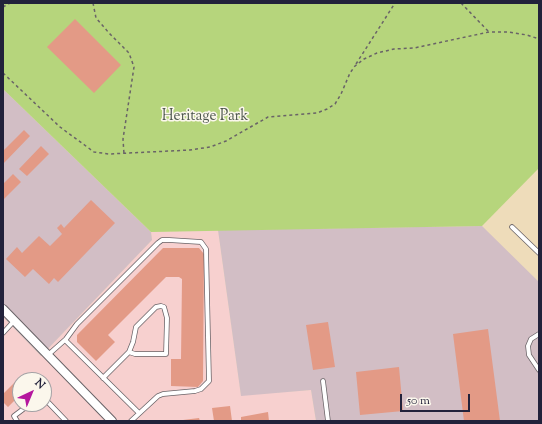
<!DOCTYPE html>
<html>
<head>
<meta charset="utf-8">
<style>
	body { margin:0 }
	#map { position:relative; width:542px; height:424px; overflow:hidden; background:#eedcba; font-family:"Sorts Mill Goudy",serif }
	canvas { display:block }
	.frame { position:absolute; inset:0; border:4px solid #22223b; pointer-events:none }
	.north { position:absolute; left:12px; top:372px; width:40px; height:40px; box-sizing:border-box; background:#fbf7ec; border:1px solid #a4a2a5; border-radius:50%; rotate:44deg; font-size:11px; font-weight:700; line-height:16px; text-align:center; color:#22223b }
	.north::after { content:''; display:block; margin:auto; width:14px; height:18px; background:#b5179e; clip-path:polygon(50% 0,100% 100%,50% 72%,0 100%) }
	.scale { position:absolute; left:400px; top:394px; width:70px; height:18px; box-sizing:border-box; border:2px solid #22223b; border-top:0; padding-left:5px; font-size:12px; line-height:14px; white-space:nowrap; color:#22223b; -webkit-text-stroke:3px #fbf7ec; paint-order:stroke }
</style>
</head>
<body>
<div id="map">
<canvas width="542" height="424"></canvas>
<div class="frame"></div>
<div class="north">N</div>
<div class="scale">50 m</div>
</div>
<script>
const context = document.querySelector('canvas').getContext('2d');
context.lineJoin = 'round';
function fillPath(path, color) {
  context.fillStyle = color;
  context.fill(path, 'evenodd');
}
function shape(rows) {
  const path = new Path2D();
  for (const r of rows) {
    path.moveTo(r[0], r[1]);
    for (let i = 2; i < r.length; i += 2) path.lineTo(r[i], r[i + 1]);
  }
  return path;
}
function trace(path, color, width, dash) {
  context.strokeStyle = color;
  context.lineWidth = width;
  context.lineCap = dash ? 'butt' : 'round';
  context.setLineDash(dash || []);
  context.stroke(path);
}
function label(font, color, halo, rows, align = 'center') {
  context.font = font + ' "Sorts Mill Goudy",serif';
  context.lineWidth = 3;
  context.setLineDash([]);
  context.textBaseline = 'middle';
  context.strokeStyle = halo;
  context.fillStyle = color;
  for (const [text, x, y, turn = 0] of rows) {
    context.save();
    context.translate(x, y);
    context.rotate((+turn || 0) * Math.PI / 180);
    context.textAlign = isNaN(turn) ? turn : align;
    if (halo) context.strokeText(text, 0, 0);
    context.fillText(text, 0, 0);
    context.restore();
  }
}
fillPath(shape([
	[218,230,241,395,311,390,316,421,3,421,3,317,41,356,152,240,151,232],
	[20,380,44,380,44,404,20,404]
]), '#f7d0cf');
fillPath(shape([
	[3,89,151,232,152,240,41,356,3,317],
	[482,226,539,282,539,421,316,421,311,390,241,396,218,230]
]), '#d2bec5');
fillPath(shape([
	[3,3,539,3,539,168,482,226,151,232,3,89]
]), '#b6d57c');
fillPath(shape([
	[75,19,121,65,94,93,47,47],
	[24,130,30,136,3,164,3,151],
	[41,146,49,154,27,176,19,169],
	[13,174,21,182,3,200,3,184],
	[91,200,115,223,58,282,54,278,49,284,33,269,25,277,6,259,17,247,22,253,39,236,50,246,62,234,57,228,61,224,64,228],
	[163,248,199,248,204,254,203,381,198,387,171,386,171,359,181,359,182,279,179,277,166,277,108,335,115,342,96,361,77,342,77,335],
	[328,322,335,367,313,370,306,325],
	[488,329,500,421,464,421,453,334],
	[399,367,403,411,360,415,356,372],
	[15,382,20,386,20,395,8,407,3,402,3,394],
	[230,406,232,421,214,421,212,408],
	[268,412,269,421,241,421,241,417],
	[199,418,200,421,183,421,183,420]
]), '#e39a86');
const service = shape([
	[512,227,539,253],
	[3,333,14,321],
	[539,334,531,339,528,346,529,355,539,370],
	[65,340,139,413],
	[48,355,66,339,77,324,158,243,162,240,169,240,201,242,206,249,209,381,201,389,195,391,163,394,158,396,131,421],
	[103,378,129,352,133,342,136,327,156,307,161,306,164,307,167,318,166,354,135,354,129,352],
	[323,381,328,421],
	[44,398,66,421],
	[17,421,14,416,30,404]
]);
const minor = shape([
	[3,309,112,421]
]);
trace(service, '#696367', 5.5);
trace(minor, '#696367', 10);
trace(shape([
	[93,3,96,18,109,33,129,53,134,67,123,139,124,154],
	[461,3,489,32],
	[3,7,10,3],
	[356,64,395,3],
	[3,73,60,127,94,152,109,154,190,150,210,147,226,141,268,117,317,113,327,109,335,104,341,94,350,73,355,66,364,59,377,53,394,49,414,48,489,32,509,32,527,35,539,39]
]), '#696367', 1.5, [3, 3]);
trace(service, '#fff', 4);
trace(minor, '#fff', 8);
label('15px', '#4e584e', '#fbf7ec', [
	["Heritage Park",205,117]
]);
</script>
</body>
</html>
